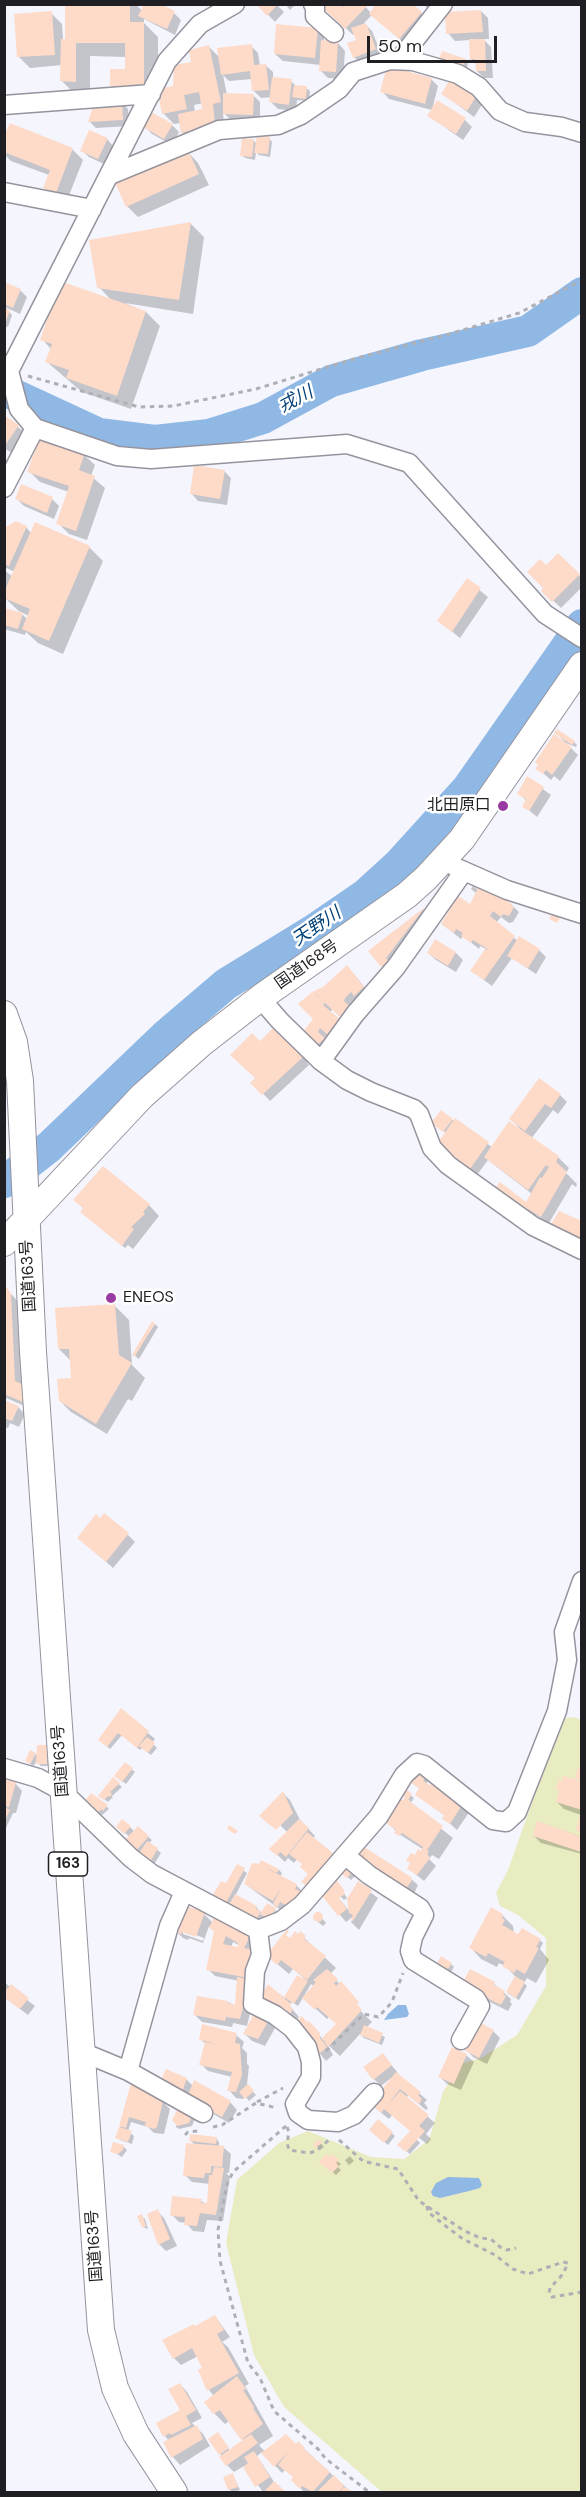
<!DOCTYPE html>
<html>
<head>
<meta charset="utf-8">
<style>
	body { margin:0 }
	#map { position:relative; width:586px; height:2497px; overflow:hidden; background:#f5f5fe; font-family:"DM Sans",sans-serif }
	canvas { display:block }
	.frame { position:absolute; inset:0; border:6px solid #1f1e22; pointer-events:none }
	.scale { position:absolute; left:367px; top:36px; width:130px; height:27px; box-sizing:border-box; border:3px solid #1f1e22; border-top:0; padding-left:8px; font-size:18px; line-height:21px; white-space:nowrap; color:#1f1e22; -webkit-text-stroke:4px #fff; paint-order:stroke }
</style>
</head>
<body>
<div id="map">
<canvas width="586" height="2497"></canvas>
<div class="frame"></div>
<div class="scale">50 m</div>
</div>
<script>
const context = document.querySelector('canvas').getContext('2d');
context.lineJoin = 'round';
function fillPath(path, color) {
  context.fillStyle = color;
  context.fill(path, 'evenodd');
}
function shape(rows) {
  const path = new Path2D();
  for (const r of rows) {
    if (r.length === 3) {
      path.moveTo(r[0] + r[2], r[1]);
      path.arc(r[0], r[1], r[2], 0, 2 * Math.PI);
      continue;
    }
    path.moveTo(r[0], r[1]);
    for (let i = 2; i < r.length; i += 2) path.lineTo(r[i], r[i + 1]);
  }
  return path;
}
function trace(path, color, width, dash) {
  context.strokeStyle = color;
  context.lineWidth = width;
  context.lineCap = dash ? 'butt' : 'round';
  context.setLineDash(dash || []);
  context.stroke(path);
}
function label(font, color, halo, rows, align = 'center') {
  context.font = font + ' "DM Sans","Noto Sans JP",sans-serif';
  context.lineWidth = 5;
  context.setLineDash([]);
  context.textBaseline = 'middle';
  context.strokeStyle = halo;
  context.fillStyle = color;
  for (const [text, x, y, turn = 0] of rows) {
    context.save();
    context.translate(x, y);
    context.rotate((+turn || 0) * Math.PI / 180);
    context.textAlign = isNaN(turn) ? turn : align;
    if (halo) context.strokeText(text, 0, 0);
    context.fillText(text, 0, 0);
    context.restore();
  }
}
fillPath(shape([
	[575,1717,581,1720,581,2492,382,2492,284,2407,254,2355,226,2243,237,2180,279,2143,308,2131,371,2157,404,2159,429,2140,443,2092,461,2064,483,2057,517,2035,546,1986,546,1938,518,1915,500,1906,496,1893,508,1870,556,1735,566,1718]
]), '#e9ecc1');
fillPath(shape([
	[398,2005,406,2005,409,2014,407,2017,384,2020,388,2014],
	[448,2177,479,2178,482,2185,480,2188,469,2191,440,2198,433,2196,431,2192,436,2183]
]), '#8fb8e5');
fillPath(shape([
	[67,4,136,4,142,11,174,13,181,20,175,35,144,19,144,23,158,37,158,90,175,87,209,47,220,58,251,46,258,53,260,66,265,65,273,72,273,79,291,81,297,87,306,88,310,91,309,101,297,100,296,111,278,109,271,102,272,97,261,98,254,91,252,79,229,81,223,75,227,95,253,95,260,102,260,121,232,121,223,112,225,135,193,143,182,132,180,123,174,124,163,113,159,91,126,99,111,85,126,70,126,57,90,56,90,95,76,95,62,81,62,65,30,68,19,57,51,13,62,24,63,40,66,40],
	[203,103,204,111,195,112,194,105],
	[258,4,276,4,284,12,275,22],
	[285,4,296,4,290,10],
	[321,4,363,4,371,13,421,13,431,24,410,48,372,15,364,23,372,31,382,56,361,64,354,57,358,41,355,33,353,35],
	[422,4,441,4,436,15],
	[481,11,488,18,489,39,483,39,491,47,493,78,484,78,477,71,477,65,471,59,470,40,455,41,448,33],
	[317,30,324,37,324,42,338,43,345,51,343,79,328,78,321,71,321,65,283,61,275,54],
	[443,53,465,60,468,64,465,73],
	[431,79,438,86,432,110,389,99,382,91],
	[443,94,476,96,483,103,474,117],
	[121,102,128,109,129,126,96,128,89,121],
	[429,116,465,120,472,127,463,140],
	[172,125,179,132,172,145,152,134,145,127],
	[269,138,272,142,270,157,259,155,256,152,255,160,245,158,241,155,254,141,257,144],
	[107,139,114,147,106,165,89,157,81,150],
	[4,140,72,149,83,160,66,203,55,199,45,188,49,175,11,161,4,154],
	[188,152,198,163,209,185,138,217,127,206],
	[190,223,204,237,193,314,125,303,146,312,160,326,131,409,82,392,47,362,51,349,42,339,112,301,99,287],
	[4,284,20,290,27,297,20,314,5,307,12,315,8,327,4,326],
	[4,417,26,433,12,453,4,448],
	[84,455,95,465,91,476,105,488,87,540,69,534,58,523,69,492,40,482,29,471],
	[224,471,231,478,227,505,198,501,191,493],
	[17,499,52,499,59,506,54,519,24,506],
	[26,527,31,533,89,547,103,561,63,654,38,643,26,632,25,635,4,629,4,610,22,614,6,599,4,602,4,570,13,577,15,572,4,567,4,530],
	[19,611,29,616,28,620],
	[558,555,582,578,582,587,561,608,543,591,546,567],
	[467,580,488,597,460,638,439,621],
	[556,733,574,742,577,745,576,747,566,743,578,755,560,781,554,776,551,780,537,768,564,741],
	[528,778,551,795,537,817,524,806,527,801,518,793],
	[473,886,478,890,481,886,512,905,519,912,513,922,509,923,501,917,496,923,518,941,539,950,546,957,536,974,512,958,492,986,472,971,486,949,480,946,479,949,463,936,461,939,442,924,470,906,477,894,471,889],
	[424,909,430,916,387,971,370,951],
	[428,953,456,953,463,960,456,972,436,960],
	[354,974,370,994,344,1019,333,1009,330,1012,346,1027,336,1041,328,1034,325,1039,331,1046,325,1051,311,1040,315,1019,308,996],
	[275,1028,309,1061,307,1063,309,1065,270,1101,253,1083,257,1079],
	[560,1095,567,1102,558,1114,553,1110,531,1139,558,1157,569,1168,566,1173,577,1184,576,1187,572,1184,549,1223,536,1215,533,1220,503,1197,527,1204,532,1194,488,1160,477,1175,467,1168,441,1141,446,1133,437,1126,441,1112,492,1147,520,1129,511,1119],
	[75,1200,149,1205,159,1216,133,1249,128,1245,125,1248,85,1215,84,1209],
	[4,1286,21,1305,29,1408,4,1397],
	[115,1306,129,1320,132,1365,145,1378,132,1401,128,1399,107,1434,71,1412,60,1401,72,1379,71,1361,59,1349],
	[155,1324,158,1327,139,1359,134,1355],
	[4,1401,18,1407,25,1414,19,1427,10,1423,8,1428,4,1427],
	[128,1535,135,1542,113,1568,79,1538],
	[121,1710,155,1739,152,1743,157,1748,151,1755,142,1748,140,1750,122,1735,110,1749,103,1743],
	[46,1746,50,1749,50,1766,41,1766,38,1763],
	[35,1754,38,1757,34,1766,30,1764],
	[125,1764,135,1772,126,1784,119,1779],
	[425,1778,428,1781,426,1784,470,1811,457,1830,444,1818,445,1816,417,1795,421,1789,413,1784],
	[113,1779,122,1787,112,1796,113,1799,112,1798,108,1802,104,1799],
	[4,1780,15,1783,22,1791,16,1813,13,1813,5,1830],
	[582,1782,582,1834,578,1830,581,1815,564,1809,557,1802],
	[406,1791,414,1798,410,1804,453,1838,439,1859,432,1855,429,1859,436,1866,424,1881,409,1869,429,1857,424,1850,399,1834,388,1823,400,1800,411,1802,403,1795],
	[283,1793,290,1800,300,1820,315,1836,313,1839,340,1862,309,1874,304,1865,297,1859,294,1863,288,1858,285,1862,271,1849,287,1832,266,1811],
	[89,1805,107,1807,109,1809,102,1815],
	[538,1822,582,1837,582,1854,541,1843,534,1836],
	[130,1827,135,1832,138,1828,152,1840,149,1843,161,1853,153,1866,126,1841,130,1837,121,1830],
	[364,1849,410,1878,418,1885,412,1898,358,1857],
	[262,1862,279,1870,282,1873,280,1877,296,1885,303,1892,282,1911,245,1884,266,1869,261,1864],
	[237,1866,247,1873,235,1896,256,1907,263,1914,267,1905,279,1913,263,1928,216,1901],
	[349,1868,356,1875,351,1880,344,1874],
	[334,1879,347,1898,344,1900,339,1895,338,1897,351,1913,348,1899,358,1883,378,1898,359,1930,351,1922,355,1915,346,1922,321,1892,328,1886,336,1894,338,1893,330,1883],
	[318,1913,326,1923,323,1926,313,1918],
	[204,1914,213,1923,251,1933,255,2014,250,2013,247,2026,233,2023,232,2027,202,2022,195,2015,228,2002,236,2006,239,1981,215,1976,208,1969,215,1932,209,1926,203,1943,189,1938,188,1940,183,1938,176,1931],
	[183,1930,204,1938,203,1941,183,1934],
	[233,1942,239,1945,239,1948,231,1947],
	[502,1915,513,1926,514,1934,526,1940,540,1940,543,1943,540,1949,549,1960,536,1983,527,1978,524,1983,527,1986,519,2000,507,1993,516,1977,505,1966,499,1963,497,1967,481,1959,471,1948],
	[300,1934,336,1968,330,1974,361,2006,346,1992,344,1995,372,2022,366,2028,385,2037,382,2045,364,2038,360,2034,340,2056,327,2044,333,2055,326,2061,294,2023,269,1986,285,1998,297,1977,304,1981,305,1979,293,1969,289,1974,268,1956],
	[311,1984,314,1986,304,1998,327,2019,329,2017,337,2024,323,2040,316,2030,295,2023,299,2017,289,2005,292,2002,298,2006],
	[451,1964,454,1967,449,1975,440,1970],
	[4,1982,35,2006,28,2015,4,1997],
	[494,1984,511,1999,510,2002,512,2004,508,2011,470,1992],
	[268,2021,275,2028,265,2046,252,2041,245,2034],
	[493,2031,500,2038,487,2064,473,2057,466,2049],
	[236,2035,244,2042,242,2048,247,2053,247,2064,249,2066,247,2085,256,2095,249,2101,245,2096,243,2099,236,2098,229,2090,232,2077,208,2071,201,2064,206,2044,200,2039],
	[383,2055,398,2073,397,2074,427,2100,424,2103,428,2108,426,2110,408,2095,406,2098,435,2123,426,2134,431,2139,427,2144,413,2133,412,2135,420,2143,410,2154,399,2145,411,2131,392,2115,389,2119,379,2111,391,2078,381,2086,374,2079],
	[466,2055,474,2062,461,2090,447,2084,440,2077],
	[186,2079,193,2086,230,2102,237,2110,229,2123,169,2089],
	[145,2085,165,2099,164,2103,170,2109,164,2134,154,2133,148,2127,131,2122,128,2131,134,2136,132,2144,120,2140,117,2137,123,2118],
	[180,2106,196,2116,192,2126,179,2129,176,2127],
	[378,2121,395,2136,388,2145,374,2133],
	[216,2138,219,2142,219,2147,223,2147,231,2154,229,2173,226,2173,230,2177,223,2221,207,2220,204,2232,193,2231,186,2223,179,2222,172,2215,201,2201,208,2205,210,2184,192,2182,185,2175,195,2145,191,2141],
	[319,2141,324,2147,320,2150,315,2144],
	[124,2147,127,2150,122,2157,112,2151],
	[332,2156,341,2164,338,2167,341,2170,336,2175,321,2162],
	[350,2156,354,2161,349,2165,345,2160],
	[157,2211,164,2218,177,2246,166,2251,159,2244],
	[141,2216,145,2219,148,2229,143,2227],
	[215,2316,230,2337,222,2342,228,2347,249,2384,245,2386,273,2436,259,2445,265,2452,296,2446,298,2443,351,2492,304,2492,293,2480,295,2478,285,2470,282,2473,262,2452,257,2456,276,2485,284,2492,263,2492,244,2466,234,2472,227,2465,220,2454,221,2437,230,2451,244,2441,229,2421,225,2424,214,2413,214,2396,209,2390,204,2368,198,2356,181,2365,174,2358,195,2328],
	[180,2384,187,2392,202,2418,192,2423,203,2434,210,2446,180,2465,173,2457,165,2443,169,2441,165,2436,182,2411],
	[233,2475,240,2490,232,2492,229,2489]
]), '#0003');
trace(shape([
	[4,390,99,434,155,441,209,435,263,418,331,381,422,355,528,331,582,293],
	[4,1182,49,1147,165,1036,226,984,314,930,365,895,399,864,468,788,582,625]
]), '#8fb8e5', 32);
fillPath(shape([
	[65,4,130,4,130,22,144,22,144,86,110,86,110,69,125,69,125,43,76,43,76,82,60,81,61,39,65,39],
	[144,4,160,4,175,11,167,29,138,16],
	[256,4,278,4,267,16],
	[319,4,341,4,343,7,345,5,365,5,367,6,345,29],
	[376,4,413,4,422,12,399,39,369,14],
	[481,10,483,32,446,34,445,12],
	[52,11,55,55,17,57,14,14],
	[366,23,376,49,353,58,347,43,356,40,351,28],
	[276,24,318,28,315,58,274,54],
	[469,39,485,39,486,71,476,71,475,59,470,60],
	[321,40,338,42,336,72,319,71],
	[252,44,254,65,266,64,269,90,252,91,250,71,221,75,217,48],
	[209,45,221,102,213,104,215,125,181,133,178,114,202,109,199,92,184,95,187,109,162,114,157,89,173,86,174,65,191,62,189,50],
	[442,51,466,59,461,71,438,62],
	[387,66,432,78,425,104,380,92],
	[272,77,292,79,289,105,269,102],
	[451,78,477,95,467,111,441,94],
	[294,85,307,86,306,99,292,97],
	[223,93,254,94,253,115,223,114],
	[122,100,123,120,88,122,94,102],
	[437,100,466,118,456,134,427,116],
	[151,112,173,124,164,139,143,127],
	[10,123,73,148,56,193,43,188,50,170,4,152,4,136],
	[89,130,108,138,98,159,80,151],
	[257,135,270,137,268,154,254,153],
	[242,138,254,139,252,157,240,156],
	[188,150,199,174,126,207,115,183],
	[191,222,179,300,97,288,89,240],
	[60,281,146,311,117,396,66,378,69,370,45,362,52,344,40,340],
	[4,282,21,289,13,308,4,304],
	[4,308,10,310,5,324,4,324],
	[4,415,19,425,4,447],
	[40,437,85,453,79,470,95,476,76,531,56,524,69,486,27,472],
	[194,465,225,470,220,499,190,494],
	[21,484,53,497,47,513,15,499],
	[16,521,27,526,9,566,4,564,4,528],
	[35,522,90,546,49,641,22,629,30,609,4,598,4,592],
	[558,553,580,574,552,602,541,591,543,588,527,572,540,559,546,565],
	[467,578,481,588,452,632,437,621],
	[4,608,23,613,18,629,4,625],
	[557,729,575,741,572,745,554,733],
	[554,734,572,747,552,775,546,770,543,774,535,769,538,765,535,762],
	[527,776,544,787,529,811,522,807,526,799,517,794],
	[480,884,512,904,511,905,514,907,509,916,503,914,501,917,493,911,490,916,515,936,484,980,470,971,485,949,489,950,473,940,471,943,461,936,463,933,456,929,454,933,441,924,458,896,470,904],
	[425,907,386,958,388,961,381,967,368,951],
	[552,914,560,918,557,923,549,919],
	[519,936,540,949,528,968,507,956],
	[435,939,456,952,448,966,427,953],
	[347,965,364,987,354,996,351,992,345,998,344,1001,351,1008,340,1017,325,1003,323,1005,340,1019,328,1035,320,1028,318,1032,325,1038,317,1045,302,1033,313,1019,298,1004,313,991,321,999,314,991,323,987],
	[275,1026,303,1053,301,1055,303,1057,262,1095,250,1083,255,1078,230,1055,252,1033,260,1041],
	[539,1078,561,1094,551,1108,545,1104,525,1131,509,1119],
	[441,1110,453,1119,443,1132,431,1123],
	[455,1118,489,1142,470,1169,458,1161,439,1141],
	[509,1121,559,1156,556,1162,567,1172,541,1217,528,1209,525,1214,494,1190,500,1182,526,1202,540,1177,542,1178,549,1167,546,1165,528,1190,484,1157],
	[103,1166,150,1204,143,1212,145,1214,131,1227,134,1229,122,1246,80,1212,83,1208,73,1200],
	[559,1211,582,1221,582,1241,550,1226],
	[4,1284,11,1293,15,1381,22,1384,23,1402,4,1394],
	[115,1304,119,1355,132,1363,96,1424,59,1401,57,1379,71,1378,69,1349,58,1349,55,1308],
	[152,1321,155,1323,135,1356,132,1355],
	[4,1400,19,1406,12,1421,4,1418],
	[104,1513,129,1533,106,1562,77,1538,96,1514,100,1518],
	[121,1708,149,1731,137,1748,118,1733,107,1747,98,1740],
	[147,1737,155,1743,148,1753,139,1746],
	[37,1745,47,1745,47,1764,36,1764],
	[30,1750,36,1753,30,1764,25,1761],
	[125,1762,133,1768,122,1782,114,1776],
	[578,1767,582,1768,582,1780,575,1778],
	[416,1770,426,1777,423,1781,430,1785,434,1782,464,1802,450,1824,442,1819,444,1815,415,1795,419,1788,408,1781],
	[563,1776,582,1781,582,1810,556,1802,559,1790,556,1789,559,1780,562,1781],
	[113,1777,120,1783,110,1792,112,1794,110,1797,108,1796,104,1800,98,1796],
	[4,1779,16,1782,9,1807,4,1806],
	[406,1789,412,1794,408,1800,443,1826,427,1850,429,1851,427,1855,430,1858,417,1875,407,1869,410,1863,406,1860,411,1853,415,1855,418,1849,421,1851,423,1847,402,1833,399,1836,394,1833,396,1830,386,1823,399,1799,401,1801,405,1798,401,1795],
	[283,1791,293,1813,276,1830,259,1816],
	[91,1793,108,1805,103,1811,101,1809,98,1813,84,1802],
	[4,1807,10,1810,4,1822],
	[581,1812,582,1812,582,1832,576,1830],
	[122,1819,131,1826,124,1834,116,1827],
	[299,1819,309,1828,286,1857,280,1852,277,1856,269,1849],
	[537,1821,582,1837,581,1852,533,1836],
	[229,1825,238,1831,235,1834,227,1829],
	[138,1826,149,1836,136,1851,124,1841],
	[307,1832,334,1854,310,1888,301,1882,308,1874,300,1867,302,1864,289,1854],
	[147,1841,158,1848,149,1864,138,1855],
	[364,1847,411,1877,412,1880,404,1892,360,1862,366,1852,360,1859,356,1857],
	[261,1860,279,1869,277,1873,264,1867,297,1884,295,1889,300,1891,291,1908,280,1902,278,1907,273,1904,282,1886,273,1901,244,1884,252,1863,259,1864],
	[237,1864,245,1868,225,1905,211,1898,221,1881,226,1883],
	[349,1866,354,1870,347,1878,342,1874],
	[334,1877,343,1888,345,1894,339,1898,347,1909,338,1916,319,1892],
	[358,1881,372,1890,353,1921,351,1920,353,1915,349,1913,347,1899],
	[235,1894,257,1906,256,1909,261,1911,255,1922,227,1908],
	[267,1903,276,1908,270,1920,260,1914],
	[183,1905,205,1912,196,1937,182,1932,181,1934,174,1932],
	[491,1907,503,1914,502,1918,505,1920,502,1925,518,1934,522,1928,541,1939,536,1947,539,1948,525,1974,516,1969,514,1973,502,1966,505,1962,488,1953,486,1957,469,1948],
	[318,1917,5],
	[216,1913,252,1932,244,1948,255,1950,249,1978,206,1970,214,1931,209,1928],
	[226,1936,238,1943,238,1947,223,1944],
	[287,1929,289,1931,286,1935,290,1938,295,1931,298,1934,300,1931,306,1936,304,1939,326,1956,307,1980,281,1960,277,1965,266,1956],
	[441,1956,452,1963,445,1973,435,1967],
	[327,1969,338,1979,334,1983,336,1986,341,1981,359,2002,357,2004,362,2010,328,2047,322,2038,336,2024,317,2007,315,2010,302,1998,316,1982,313,1980],
	[470,1969,495,1982,494,1985,505,1991,503,1994,506,1996,501,2005,461,1985],
	[297,1975,308,1981,294,2004,284,1997],
	[515,1976,525,1982,516,1998,506,1992],
	[237,1977,251,1980,249,2007,243,2007,240,2019,226,2017,225,2021,193,2015,197,1996,228,2001,228,2003,235,2005],
	[11,1984,29,1998,20,2009,4,1997,4,1993],
	[268,1984,291,2004,290,2006,293,2009,287,2018,258,2000],
	[255,2012,269,2020,258,2039,243,2034],
	[302,2016,307,2022,309,2021,320,2033,320,2038,327,2047,318,2055,293,2024],
	[479,2022,494,2030,479,2058,464,2050],
	[202,2024,237,2033,235,2043,240,2044,242,2075,236,2092,227,2091,232,2072,199,2065,205,2042,218,2044,199,2040],
	[364,2025,383,2033,379,2043,360,2035],
	[452,2047,467,2054,454,2084,438,2077],
	[383,2053,392,2065,373,2080,363,2067],
	[166,2069,187,2078,181,2095,160,2082],
	[396,2072,421,2092,418,2095,422,2099,419,2104,400,2089,387,2106,400,2091,429,2115,419,2126,425,2131,406,2152,397,2145,410,2131,384,2109,381,2113,370,2104],
	[132,2080,158,2091,157,2099,163,2101,157,2127,154,2129,145,2126,146,2122,129,2117,126,2128,119,2126],
	[194,2080,231,2101,222,2117,187,2098],
	[248,2084,254,2091,245,2099,239,2092],
	[180,2104,194,2112,189,2123,177,2126,172,2120],
	[378,2119,393,2132,384,2143,369,2130],
	[119,2127,132,2131,128,2142,115,2138],
	[190,2134,217,2137,216,2144,189,2141],
	[319,2139,322,2143,315,2148,313,2144],
	[113,2142,124,2145,123,2150,118,2154,110,2152],
	[186,2143,224,2146,222,2167,211,2166,211,2173,205,2173,204,2178,183,2176],
	[326,2154,329,2157,332,2154,339,2160,336,2163,339,2166,332,2173,319,2162],
	[214,2167,224,2168,216,2215,200,2213,197,2226,184,2225,185,2217,170,2216,172,2196,202,2199,201,2203,207,2203,209,2175,212,2175],
	[158,2209,170,2239,158,2245,147,2214],
	[142,2214,146,2226,142,2228,137,2216],
	[215,2315,224,2330,217,2334,239,2373,207,2391,198,2370,202,2368,192,2348,173,2359,162,2340,194,2324,195,2326],
	[237,2376,246,2389,243,2390,254,2407,253,2408,263,2424,241,2440,220,2410,213,2414,204,2402],
	[180,2383,196,2410,186,2416,191,2425,171,2435,170,2433,163,2437,156,2423,180,2410,168,2389],
	[197,2425,203,2439,171,2458,163,2442],
	[218,2432,229,2448,219,2455,208,2439],
	[251,2434,258,2443,226,2466,219,2457],
	[286,2434,296,2444,298,2441,305,2448,304,2449,330,2472,313,2492,302,2486,300,2489,291,2480,293,2477,278,2465,289,2451,274,2467,261,2453],
	[254,2451,270,2477,255,2487,243,2467,248,2463,244,2457],
	[233,2473,238,2487,228,2490,223,2477],
	[334,2475,344,2486,339,2492,317,2492],
	[274,2481,286,2492,264,2492],
	[344,2487,354,2492,340,2492]
]), '#fedac8');
const minor = shape([
	[313,4,315,7,315,16,334,33],
	[399,60,443,4],
	[4,105,151,94],
	[110,175,219,130,278,125,301,115,339,89,353,72,390,60,413,61,458,74,479,87,500,111,525,122,562,127,582,133],
	[4,192,92,209],
	[4,368,9,371,19,409,35,428,117,456,151,459,347,444,409,463,545,614,582,638],
	[9,371,167,61,200,24,235,4],
	[4,488,35,428],
	[455,867,507,890,582,914],
	[260,998,280,1021,321,1061,347,1080,371,1092,414,1109,419,1114,432,1148,448,1165,533,1226,582,1250],
	[321,1061,355,1014,396,967,464,871],
	[4,1768,38,1778,62,1791,131,1858,152,1874,258,1930,281,1921,302,1905,379,1816,404,1775,417,1763,424,1765,493,1820,506,1822,517,1812,557,1711,567,1660,564,1632,582,1581],
	[346,1856,369,1875,420,1908,424,1915,413,1937,410,1951,413,1960,476,1999,480,2006,461,2040],
	[258,1930,261,1955,255,1971,253,2004,275,2015,292,2028,307,2047,311,2062,311,2077,295,2104,298,2113,308,2120,338,2122,354,2115,374,2093],
	[82,2052,128,2071,203,2113],
	[128,2071,169,1926,184,1892]
]);
const highway = shape([
	[4,1014,14,1042,20,1081,33,1352,101,2330,115,2388,136,2434,174,2492],
	[4,1243,142,1096,202,1043,260,998,407,895,426,878,462,839,582,665]
]);
trace(minor, '#95949e', 21);
trace(highway, '#95949e', 28);
trace(shape([
	[28,376,139,407,173,406,256,389,357,358,446,335,519,313,582,280],
	[326,2051,364,2014,378,2017,385,2010,392,2002,403,1973],
	[257,2102,283,2088],
	[286,2126,233,2172,227,2184,218,2230,220,2261,248,2363,260,2378,274,2411,318,2449,326,2459,369,2492],
	[213,2127,222,2125,256,2103,277,2108],
	[287,2127,289,2132,287,2143,289,2150,309,2153,316,2151,330,2139],
	[185,2135,188,2132,198,2131],
	[339,2140,363,2161,398,2169,419,2201,463,2230,480,2238,491,2239,500,2247,507,2250,516,2248],
	[427,2206,428,2212,447,2227,463,2239,495,2255,513,2269,528,2274,563,2262,568,2263,563,2274,550,2288,549,2293,552,2297,582,2292]
]), '#afafb6', 3, [4.5, 4.5]);
trace(minor, '#fff', 18);
trace(highway, '#fff', 26);
for (const [x, y, r, color] of [
	[503,806,6,"#9a3ba3"],
	[111,1298,6,"#9a3ba3"]
]) {
  const dot = new Path2D();
  dot.arc(x, y, r, 0, 2 * Math.PI);
  context.fillStyle = color;
  context.fill(dot);
  trace(dot, '#fff', 2);
}
for (const [x, y, w] of [
	[68,1864,39]
]) {
  const box = new Path2D();
  box.roundRect(x - w / 2, y - 12, w, 24, 4.5);
  context.fillStyle = '#fff';
  context.fill(box);
  trace(box, '#1f1e22', 1.5);
}
label('bold 15px', '#1f1e22', null, [
	["163",68,1864]
]);
label('16px', '#1f1e22', '#fff', [
	["北田原口",491,806],
	["ENEOS",123,1298,"left"]
], 'right');
label('16px', '#1f1e22', '#fff', [
	["国道168号",307,965,-35],
	["国道163号",29,1276,-93],
	["国道163号",61,1761,-94],
	["国道163号",95,2246,-94]
]);
label('italic 18px', '#034278', '#fff', [
	["戎川",296,400,-28],
	["天野川",317,927,-34]
]);
</script>
</body>
</html>
